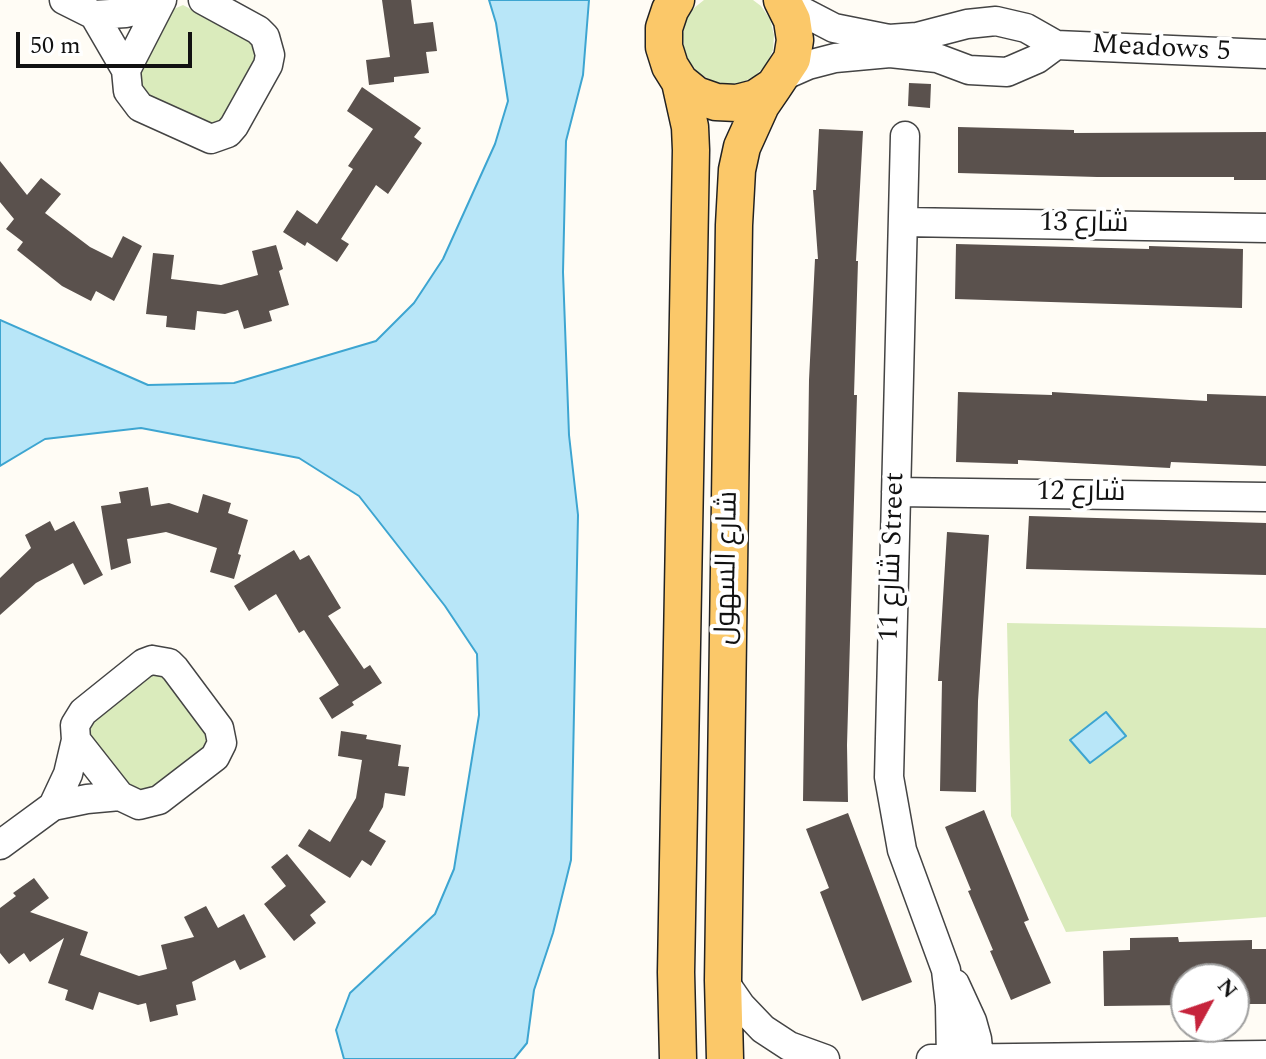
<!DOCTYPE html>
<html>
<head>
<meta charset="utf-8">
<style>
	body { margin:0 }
	#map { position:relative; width:1266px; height:1059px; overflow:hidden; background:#fffcf5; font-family:Spectral,serif }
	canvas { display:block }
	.north { position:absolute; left:1170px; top:963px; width:80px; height:80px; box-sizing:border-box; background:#fff; border:2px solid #a0a0a0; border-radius:50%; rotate:50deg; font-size:22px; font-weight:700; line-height:32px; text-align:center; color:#111 }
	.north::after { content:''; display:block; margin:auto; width:28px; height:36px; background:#c6243c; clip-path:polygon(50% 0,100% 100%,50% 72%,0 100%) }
	.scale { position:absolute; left:16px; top:32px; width:176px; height:36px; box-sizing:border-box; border:4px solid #111; border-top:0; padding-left:10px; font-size:24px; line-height:28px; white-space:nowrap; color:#111; -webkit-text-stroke:6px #fff; paint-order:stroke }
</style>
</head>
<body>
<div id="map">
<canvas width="1266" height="1059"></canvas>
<div class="north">N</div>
<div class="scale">50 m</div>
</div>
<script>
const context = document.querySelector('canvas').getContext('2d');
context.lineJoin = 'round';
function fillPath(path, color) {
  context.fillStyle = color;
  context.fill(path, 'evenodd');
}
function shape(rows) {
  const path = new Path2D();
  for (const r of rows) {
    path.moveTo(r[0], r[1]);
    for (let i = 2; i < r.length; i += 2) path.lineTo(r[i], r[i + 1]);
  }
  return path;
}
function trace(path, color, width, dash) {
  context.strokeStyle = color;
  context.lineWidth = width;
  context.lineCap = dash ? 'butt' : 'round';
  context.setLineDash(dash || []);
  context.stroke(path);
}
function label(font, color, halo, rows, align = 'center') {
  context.font = font + ' Spectral,Cairo,serif';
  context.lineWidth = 8;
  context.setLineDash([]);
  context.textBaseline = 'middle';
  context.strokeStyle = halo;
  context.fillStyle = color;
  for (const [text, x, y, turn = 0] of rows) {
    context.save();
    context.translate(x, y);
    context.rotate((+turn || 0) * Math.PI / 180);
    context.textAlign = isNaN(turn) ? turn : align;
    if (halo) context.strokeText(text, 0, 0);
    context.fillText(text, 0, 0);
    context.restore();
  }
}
fillPath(shape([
	[704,0,753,0,761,6,770,19,774,35,773,50,766,65,755,76,741,83,726,84,712,81,699,73,690,63,684,49,683,34,686,20,694,8],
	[183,5,254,42,257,63,226,121,211,129,143,97,136,72,167,12],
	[1007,623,1266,628,1266,917,1066,932,1011,816],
	[149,673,160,674,169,679,212,740,204,757,136,797,86,739,86,722]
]), '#daebbc');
const water = shape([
	[489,0,589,0,583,75,566,141,563,272,569,435,578,515,571,860,553,933,534,990,527,1043,514,1059,344,1059,336,1030,350,993,435,914,454,869,479,715,477,654,445,606,359,496,299,458,141,428,45,439,0,466,0,320,148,385,234,383,376,341,414,303,443,259,495,144,508,101,496,23,489,0],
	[1106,712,1126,736,1090,763,1070,740,1106,712]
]);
fillPath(water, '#b8e6f8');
trace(water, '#3da5d1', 2);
fillPath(shape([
	[382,0,411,0,414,24,433,22,437,51,426,52,429,73,394,77,394,82,369,85,366,60,390,57],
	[909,83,931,84,930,108,908,106],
	[362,87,421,128,414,137,422,143,388,194,376,185,341,239,349,244,337,262,307,242,305,246,283,232,297,210,317,224,353,169,348,166,373,129,347,111],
	[958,127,1074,130,1074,133,1266,132,1266,180,1234,180,1234,177,1097,177,958,173],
	[819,129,863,131,856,261,858,261,854,395,857,395,847,745,848,802,803,801,809,380,815,259,818,259,813,190,816,190],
	[0,161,27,195,41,178,61,194,45,213,90,247,112,258,123,236,142,246,114,301,96,291,91,301,62,286,17,250,23,242,6,229,14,219,0,202],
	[956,244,1149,249,1149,246,1243,249,1242,308,955,299],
	[276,245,283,269,279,271,289,305,269,311,272,321,244,329,238,310,225,314,197,311,195,330,166,327,167,316,146,314,153,253,174,255,171,279,221,285,258,275,252,251],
	[958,392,1052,395,1052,392,1207,401,1207,394,1266,396,1266,466,1171,462,1170,468,1018,460,1018,464,956,462],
	[148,487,151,506,169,503,198,513,203,494,231,503,228,513,248,520,238,554,241,555,234,579,210,572,217,548,166,532,127,539,131,563,111,570,101,506,121,503,119,492],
	[1029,516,1266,523,1266,575,1026,569],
	[50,521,55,531,74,521,103,575,84,585,73,563,36,583,0,615,0,578,31,548,25,535],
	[947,532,989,535,978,701,976,792,940,791,942,681,938,681],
	[294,550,300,560,309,555,341,608,328,616,364,669,370,665,382,683,352,702,354,705,332,719,319,698,339,685,304,630,299,633,276,594,249,611,234,586],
	[341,731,367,735,366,739,401,745,398,766,409,767,405,796,385,793,383,807,369,831,386,841,371,866,362,860,350,878,298,846,309,829,330,842,356,798,362,760,338,756],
	[984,810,1029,920,1024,922,1051,983,1011,1000,990,951,993,950,968,891,971,890,945,827],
	[848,813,912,982,862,1001,820,892,829,888,806,829],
	[287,854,326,902,310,915,316,923,294,941,264,904,286,886,271,867],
	[34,878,49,898,30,912,88,932,80,955,139,976,167,969,161,945,194,937,184,917,206,906,218,928,244,914,266,957,240,970,235,960,192,982,196,1000,176,1005,178,1015,150,1022,146,1003,138,1005,99,992,93,1010,65,1000,68,990,48,983,64,938,30,962,24,953,9,964,0,953,0,908,16,896,13,893],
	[1178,937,1179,942,1252,940,1252,949,1266,949,1266,1004,1234,1004,1234,979,1186,979,1186,1005,1104,1006,1103,951,1130,950,1130,938]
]), '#5a514d');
const minor = shape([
	[64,0,94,15,126,70],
	[162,0,126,70,128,91,140,107,211,139,228,133,234,126,268,65,270,55,265,37,258,30,203,0],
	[784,2,834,28,889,39,917,37,967,24,996,21,1026,28,1056,45,1266,54],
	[94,15,126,13,157,5],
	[783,76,808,65,835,58,890,53,937,58,969,70,1007,72,1037,59,1056,45],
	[905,136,889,777,902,850,946,970,950,1005,951,1059],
	[903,222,1266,228],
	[896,492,1266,497],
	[152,660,169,663,175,669,219,728,222,743,215,757,159,800,139,805,120,796,76,740,75,725,83,712,144,663,152,660],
	[53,806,68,774,76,740],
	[0,845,53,806,87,799,120,796],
	[723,980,741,1006,763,1029,789,1046,825,1059],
	[955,984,972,1021,977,1039,979,1059],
	[931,1059,1266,1055]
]);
const major = shape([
	[676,0,670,10,664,28,664,47,670,66,680,82,696,95,716,102,737,103,756,98,774,86,792,59,795,40,792,20,782,0],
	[678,1059,676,972,691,150,690,127,680,82],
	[725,1059,723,980,734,225,737,170,742,147,761,105,774,86]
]);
trace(minor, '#444', 31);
trace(major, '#222', 39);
trace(minor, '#fff', 28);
trace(major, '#fbc869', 36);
label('28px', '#111', '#fff', [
	["Meadows 5",1161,50,3],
	["شارع 13",1084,225,1],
	["شارع 12",1081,494,1],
	["شارع 11 Street",894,557,-88],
	["شارع السهول",729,568,-89]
]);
</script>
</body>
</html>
